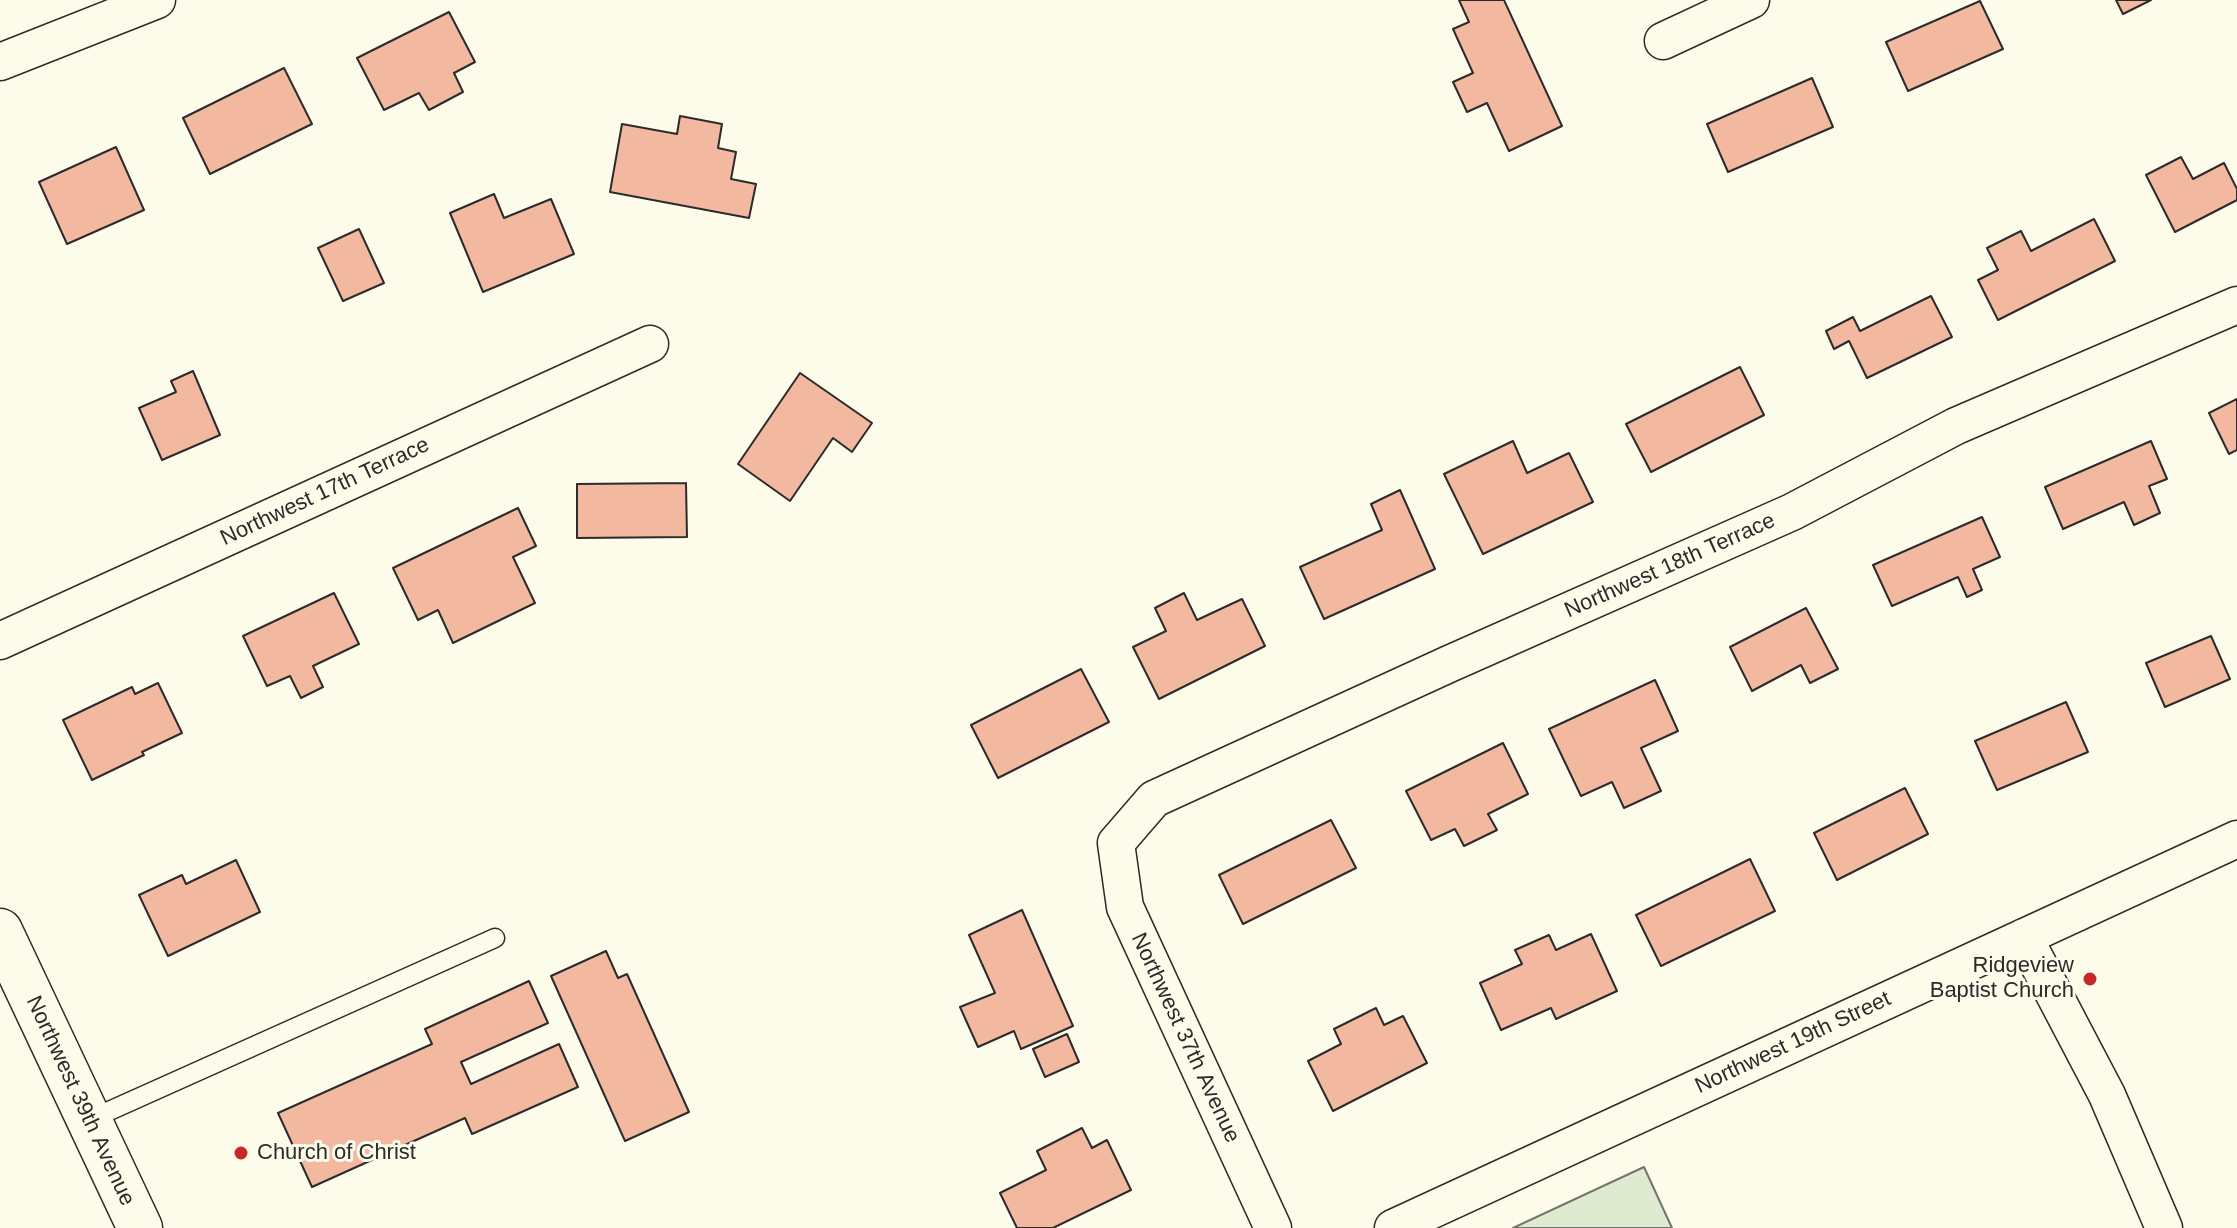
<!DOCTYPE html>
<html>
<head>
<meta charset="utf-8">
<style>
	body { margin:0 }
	canvas { display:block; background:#fdfbea }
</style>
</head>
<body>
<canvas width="2237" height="1228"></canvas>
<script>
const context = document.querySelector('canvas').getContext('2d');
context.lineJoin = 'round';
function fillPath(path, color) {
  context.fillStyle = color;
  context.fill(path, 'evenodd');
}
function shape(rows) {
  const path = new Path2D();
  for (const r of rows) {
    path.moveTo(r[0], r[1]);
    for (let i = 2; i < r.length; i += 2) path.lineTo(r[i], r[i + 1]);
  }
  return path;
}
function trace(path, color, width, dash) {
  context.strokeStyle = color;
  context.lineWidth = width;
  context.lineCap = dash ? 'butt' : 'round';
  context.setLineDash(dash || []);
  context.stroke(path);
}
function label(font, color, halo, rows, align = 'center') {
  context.font = font + ' Helvetica,sans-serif';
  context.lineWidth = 6;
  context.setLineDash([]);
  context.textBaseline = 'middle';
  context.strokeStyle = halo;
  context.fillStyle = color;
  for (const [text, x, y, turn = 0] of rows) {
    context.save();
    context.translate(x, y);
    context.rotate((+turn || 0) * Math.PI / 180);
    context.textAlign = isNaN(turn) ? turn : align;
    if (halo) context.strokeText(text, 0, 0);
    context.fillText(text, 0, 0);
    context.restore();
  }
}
const green = shape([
	[1644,1167,1672,1228,1513,1228,1644,1167]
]);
fillPath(green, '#deebd1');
trace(green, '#74746e', 2);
const building = shape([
	[1459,0,1504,0,1562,126,1509,151,1487,103,1467,112,1453,82,1473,73,1453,29,1469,22,1459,0],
	[2116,0,2151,0,2123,14,2116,0],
	[1980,1,2003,49,1908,91,1886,42,1980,1],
	[449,12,475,62,454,73,463,92,429,110,419,93,384,110,357,58,449,12],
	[284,68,312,124,210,174,183,118,284,68],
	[1812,78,1833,127,1728,172,1707,124,1812,78],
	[680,116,722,124,718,148,736,152,731,179,756,184,749,218,610,192,622,124,677,134,680,116],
	[116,147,144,210,67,244,39,182,116,147],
	[2181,157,2193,179,2224,163,2237,189,2237,200,2175,232,2146,175,2181,157],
	[494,194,504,218,551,199,574,254,483,292,450,213,494,194],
	[2094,219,2115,261,1998,320,1978,280,1998,270,1987,248,2021,231,2031,251,2094,219],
	[359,229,384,283,343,301,318,248,359,229],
	[1931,296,1952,337,1867,378,1849,341,1834,349,1826,331,1853,317,1860,331,1931,296],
	[1740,367,1764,415,1651,472,1626,424,1740,367],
	[193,371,220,435,162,460,139,408,176,392,171,381,193,371],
	[800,373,872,423,852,452,833,438,790,501,738,464,800,373],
	[2237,399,2237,450,2229,454,2209,413,2237,399],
	[1513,441,1527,473,1569,453,1593,502,1483,554,1444,474,1513,441],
	[2151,441,2167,479,2149,486,2160,513,2134,525,2124,502,2063,529,2045,487,2151,441],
	[686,483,687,537,577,538,577,484,686,483],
	[1400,490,1435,569,1324,619,1300,567,1382,530,1371,504,1400,490],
	[518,508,536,546,513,557,535,603,453,643,438,610,418,620,393,568,518,508],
	[1982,517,2000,557,1973,569,1982,590,1967,597,1958,577,1892,606,1873,565,1982,517],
	[334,593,359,644,313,666,323,687,301,698,290,676,267,686,243,636,334,593],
	[1184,593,1197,620,1242,599,1265,646,1159,699,1133,647,1166,631,1155,608,1184,593],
	[1806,608,1838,669,1810,683,1801,665,1752,691,1730,647,1806,608],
	[2211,636,2230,679,2165,707,2146,663,2211,636],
	[1081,669,1109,722,998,778,971,725,1081,669],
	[1655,680,1678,731,1641,748,1661,791,1624,808,1612,782,1581,796,1549,729,1655,680],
	[158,683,182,733,142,752,144,755,92,780,63,720,132,687,135,694,158,683],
	[2066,702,2088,752,1997,790,1975,741,2066,702],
	[1503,743,1528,794,1488,814,1497,830,1464,846,1455,829,1431,840,1406,791,1503,743],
	[1905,788,1928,834,1837,880,1814,833,1905,788],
	[1331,820,1356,868,1243,924,1219,875,1331,820],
	[1750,859,1775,911,1661,966,1636,915,1750,859],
	[236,860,260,912,168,956,139,895,182,875,186,884,236,860],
	[1022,910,1073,1026,1021,1049,1014,1031,978,1047,960,1007,995,993,969,935,1022,910],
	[1591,934,1617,991,1556,1019,1551,1008,1501,1030,1480,983,1522,964,1515,950,1549,935,1556,950,1591,934],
	[606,951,618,978,627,974,689,1112,625,1141,551,976,606,951],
	[529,981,548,1023,461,1062,471,1084,559,1044,578,1087,472,1134,465,1118,312,1187,278,1113,432,1044,425,1029,529,981],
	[1376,1008,1384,1025,1403,1016,1427,1063,1333,1111,1308,1061,1341,1044,1334,1029,1376,1008],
	[1067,1034,1079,1062,1045,1077,1033,1049,1067,1034],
	[1082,1128,1092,1148,1107,1140,1131,1190,1053,1228,1017,1228,1000,1193,1046,1170,1037,1151,1082,1128]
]);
fillPath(building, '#f2b8a0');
trace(building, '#2b2b2b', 2);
const service = shape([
	[89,1120,495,938]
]);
const minor = shape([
	[1663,41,1751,0],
	[0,62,157,0],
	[0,641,650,344],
	[2024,937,2107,1095,2164,1228],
	[1273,1228,1125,907,1116,843,1154,799,1449,664,1792,512,1956,426,2237,305],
	[1393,1228,2237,839]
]);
const primary = shape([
	[0,931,140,1228]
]);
trace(service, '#2b2b2b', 21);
trace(minor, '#2b2b2b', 39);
trace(primary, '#2b2b2b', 47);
trace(service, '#fdfbea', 18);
trace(minor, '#fdfbea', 36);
trace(primary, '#fdfbea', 44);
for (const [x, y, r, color] of [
	[2090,979,8,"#c62828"],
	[241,1153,8,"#c62828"]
]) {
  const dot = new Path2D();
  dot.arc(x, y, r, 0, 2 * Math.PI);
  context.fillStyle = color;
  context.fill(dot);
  trace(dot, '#fdfbea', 3);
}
label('22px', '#2b2b2b', '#fdfbea', [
	["Northwest 17th Terrace",325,492,-25],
	["Northwest 18th Terrace",1670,566,-24],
	["Northwest 37th Avenue",1185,1038,65],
	["Northwest 19th Street",1793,1043,-25],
	["Northwest 39th Avenue",80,1101,65]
]);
label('22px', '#2b2b2b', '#fdfbea', [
	["Ridgeview",2074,966],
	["Baptist Church",2074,991],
	["Church of Christ",257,1153,"left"]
], 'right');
</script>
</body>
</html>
